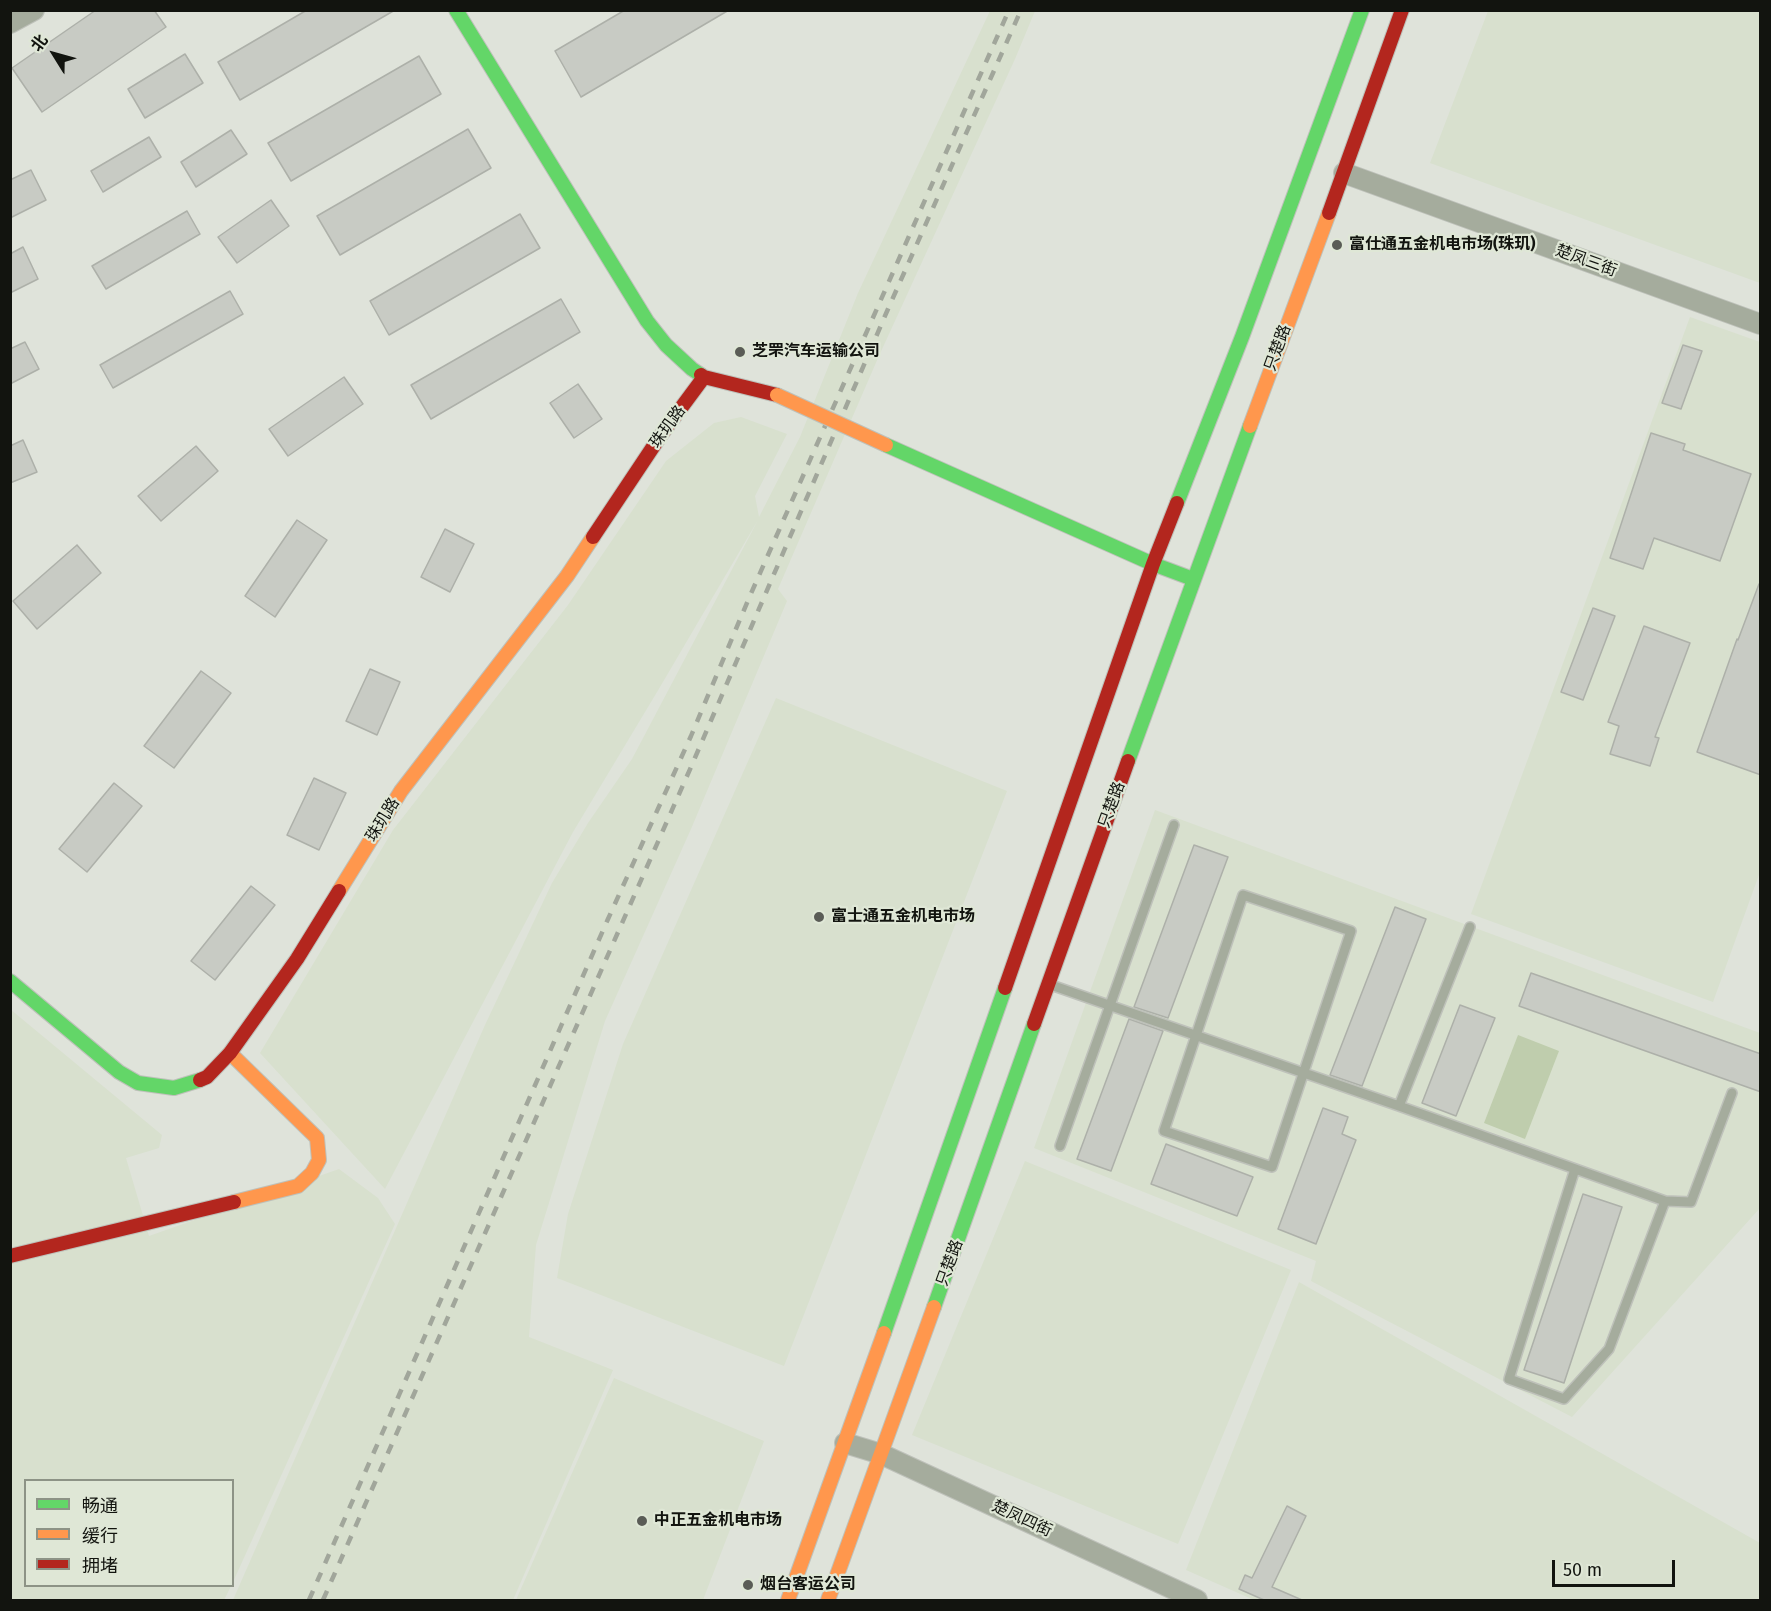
<!DOCTYPE html>
<html>
<head>
<meta charset="utf-8">
<style>
	body { margin:0 }
	#map { position:relative; width:1771px; height:1611px; overflow:hidden; background:#dfe3da; font-family:"Fira Sans","Noto Sans SC",sans-serif }
	canvas { display:block }
	.frame { position:absolute; inset:0; border:12px solid #12140f; pointer-events:none }
	.legend { position:absolute; left:24px; top:1479px; width:210px; height:108px; box-sizing:border-box; background:#dfe7d6; border:2px solid #8d9386; margin:0; padding:8px 10px; list-style:none; font-size:18px; color:#12140f }
	.legend li { display:flex; align-items:center; gap:12px; height:30px }
	.legend b { width:30px; border:2px solid #8d9386 }
	.north { position:absolute; left:24px; top:24px; width:60px; height:60px; -webkit-text-stroke:4px #dfe7d6; paint-order:stroke; rotate:307deg; font-size:16px; font-weight:700; line-height:24px; text-align:center; color:#12140f }
	.north::after { content:''; display:block; margin:auto; width:21px; height:27px; background:#12140f; clip-path:polygon(50% 0,100% 100%,50% 72%,0 100%) }
	.scale { position:absolute; left:1552px; top:1560px; width:123px; height:27px; box-sizing:border-box; border:3px solid #12140f; border-top:0; padding-left:8px; font-size:18px; line-height:21px; white-space:nowrap; color:#12140f; -webkit-text-stroke:4px #dfe7d6; paint-order:stroke }
</style>
</head>
<body>
<div id="map">
<canvas width="1771" height="1611"></canvas>
<div class="frame"></div>
<ul class="legend">
<li><b style="height:8px;background:#63d668"></b>畅通</li>
<li><b style="height:8px;background:#ff974d"></b>缓行</li>
<li><b style="height:8px;background:#b3261e"></b>拥堵</li>
</ul>
<div class="north">北</div>
<div class="scale">50 m</div>
</div>
<script>
const context = document.querySelector('canvas').getContext('2d');
context.lineJoin = 'round';
function fillPath(path, color) {
  context.fillStyle = color;
  context.fill(path, 'evenodd');
}
function shape(rows) {
  const path = new Path2D();
  for (const r of rows) {
    path.moveTo(r[0], r[1]);
    for (let i = 2; i < r.length; i += 2) path.lineTo(r[i], r[i + 1]);
  }
  return path;
}
function trace(path, color, width, dash) {
  context.strokeStyle = color;
  context.lineWidth = width;
  context.lineCap = dash ? 'butt' : 'round';
  context.setLineDash(dash || []);
  context.stroke(path);
}
function label(font, color, halo, rows, align = 'center') {
  context.font = font + ' "Fira Sans","Noto Sans SC",sans-serif';
  context.lineWidth = 4.5;
  context.setLineDash([]);
  context.textBaseline = 'middle';
  context.strokeStyle = halo;
  context.fillStyle = color;
  for (const [text, x, y, turn = 0] of rows) {
    context.save();
    context.translate(x, y);
    context.rotate((+turn || 0) * Math.PI / 180);
    context.textAlign = isNaN(turn) ? turn : align;
    if (halo) context.strokeText(text, 0, 0);
    context.fillText(text, 0, 0);
    context.restore();
  }
}
fillPath(shape([
	[989,11,1035,11,1015,59,878,358,778,589,787,601,691,829,605,1021,536,1245,529,1337,613,1370,513,1600,233,1600,485,1025,552,883,588,823,632,759,758,520,660,687,573,832,385,1189,260,1053,393,830,568,605,666,461,714,423,741,417,787,434,755,496,759,517,800,437,858,293,989,13],
	[1488,11,1760,11,1760,283,1430,163],
	[1690,317,1760,342,1760,872,1713,1002,1471,914],
	[776,698,1007,791,784,1366,557,1278,568,1214,623,1044],
	[1155,810,1760,1033,1760,1208,1572,1417,1311,1281,1316,1261,1034,1148],
	[10,1009,162,1135,159,1148,126,1158,149,1236,339,1169,378,1198,395,1224,233,1582,232,1480,26,1480,26,1586,231,1586,224,1600,11,1600],
	[1025,1161,1291,1270,1178,1544,912,1435],
	[1299,1282,1760,1543,1760,1600,1254,1600,1186,1570],
	[614,1378,764,1441,703,1600,516,1600]
]), '#d8e0ce');
fillPath(shape([
	[1518,1035,1559,1051,1525,1139,1484,1123]
]), '#bfcdad');
const building = shape([
	[96,10,154,10,166,27,42,112,12,68,96,10],
	[307,10,395,10,240,100,218,62,307,10],
	[625,10,729,10,581,97,555,51,625,10],
	[185,54,203,83,145,118,128,89,185,54],
	[419,56,441,94,291,181,268,143,419,56],
	[468,129,491,168,340,255,317,216,468,129],
	[231,130,247,154,196,187,181,162,231,130],
	[149,137,161,157,103,192,91,171,149,137],
	[31,170,46,200,10,218,10,180,31,170],
	[271,200,289,226,237,263,218,237,271,200],
	[187,211,200,234,106,289,92,266,187,211],
	[520,214,540,248,389,335,370,301,520,214],
	[23,247,38,279,10,293,10,254,23,247],
	[230,291,243,314,113,388,100,365,230,291],
	[561,299,580,332,431,419,411,385,561,299],
	[25,342,39,369,10,384,10,349,25,342],
	[1683,345,1702,351,1681,409,1662,403,1683,345],
	[344,377,363,404,288,456,269,429,344,377],
	[578,384,602,419,574,438,550,403,578,384],
	[1651,433,1685,444,1683,450,1751,474,1720,561,1654,538,1643,569,1610,558,1651,433],
	[23,440,37,472,10,483,10,446,23,440],
	[196,446,218,471,161,521,138,496,196,446],
	[297,520,327,540,275,617,245,596,297,520],
	[445,529,474,544,450,592,421,577,445,529],
	[77,545,101,573,37,629,13,601,77,545],
	[1759,584,1761,585,1761,775,1697,752,1737,639,1738,640,1759,584],
	[1593,608,1615,616,1583,700,1561,692,1593,608],
	[1644,626,1690,643,1655,737,1659,738,1650,766,1610,754,1619,726,1608,722,1644,626],
	[370,669,400,682,377,735,346,721,370,669],
	[201,671,231,693,174,768,144,746,201,671],
	[314,778,346,793,319,850,287,835,314,778],
	[114,783,142,806,87,872,59,849,114,783],
	[1194,845,1228,857,1168,1018,1134,1007,1194,845],
	[251,886,275,905,215,980,191,961,251,886],
	[1395,907,1426,919,1362,1086,1330,1075,1395,907],
	[1531,973,1761,1054,1761,1092,1519,1006,1531,973],
	[1460,1005,1495,1018,1456,1116,1422,1103,1460,1005],
	[1129,1019,1163,1031,1111,1171,1077,1159,1129,1019],
	[1323,1108,1348,1117,1342,1134,1356,1140,1316,1244,1278,1229,1323,1108],
	[1166,1144,1253,1177,1237,1216,1151,1184,1166,1144],
	[1583,1194,1622,1207,1564,1383,1524,1370,1583,1194],
	[1287,1506,1306,1516,1272,1587,1302,1600,1264,1600,1239,1589,1245,1575,1252,1578,1287,1506]
]);
fillPath(building, '#c8cbc4');
trace(building, '#adb0a9', 1.5);
const lane = shape([
	[1243,895,1351,931,1272,1167,1164,1131,1243,895],
	[1051,985,1399,1106,1665,1201,1609,1349,1564,1399,1509,1379,1575,1169],
	[1399,1106,1470,927],
	[1060,1146,1174,825],
	[1665,1201,1691,1202,1732,1093]
]);
const street = shape([
	[10,23,34,10],
	[1344,173,1760,324],
	[845,1443,881,1454,1197,1600]
]);
const fast = shape([
	[456,10,647,321,666,345,692,369,701,375],
	[886,445,1153,564,1193,579],
	[1177,503,1242,337,1362,10],
	[1128,761,1250,426],
	[10,981,119,1072,138,1083,174,1088,200,1080],
	[934,1307,1034,1024],
	[884,1333,1005,988]
]);
const slow = shape([
	[1250,426,1329,213],
	[339,891,401,791,567,576,593,537],
	[230,1053,317,1138,319,1160,312,1173,298,1186,234,1202],
	[788,1600,884,1333],
	[828,1600,934,1307]
]);
const jam = shape([
	[1329,213,1402,10],
	[701,375,704,377,777,395],
	[593,537,661,435,704,377],
	[1005,988,1153,564,1177,503],
	[1034,1024,1128,761],
	[200,1080,207,1077,230,1053,297,959,339,891],
	[10,1256,234,1202]
]);
trace(lane, '#bec1ba', 12);
trace(street, '#bec1ba', 22);
trace(fast, '#bec1ba', 16);
trace(slow, '#bec1ba', 16);
trace(jam, '#bec1ba', 16);
trace(lane, '#a5ac9d', 9);
trace(street, '#a5ac9d', 20);
trace(fast, '#63d668', 14);
trace(slow, '#ff974d', 14);
trace(jam, '#b3261e', 14);
trace(shape([
	[309,1600,608,919,691,736,749,598,1009,10],
	[323,1600,691,767,888,309,1021,10]
]), '#a1a69b', 4.5, [10, 10]);
const slowBridge = shape([
	[777,395,886,445]
]);
trace(slowBridge, '#bec1ba', 16, []);
trace(slowBridge, '#ff974d', 14);
for (const [x, y, r, color] of [
	[1337,245,6,"#5a5c56"],
	[740,352,6,"#5a5c56"],
	[819,917,6,"#5a5c56"],
	[642,1521,6,"#5a5c56"],
	[748,1585,6,"#5a5c56"]
]) {
  const dot = new Path2D();
  dot.arc(x, y, r, 0, 2 * Math.PI);
  context.fillStyle = color;
  context.fill(dot);
  trace(dot, '#dfe7d6', 2);
}
label('bold 16px', '#12140f', '#dfe7d6', [
	["富仕通五金机电市场(珠玑)",1349,245],
	["芝罘汽车运输公司",752,352],
	["富士通五金机电市场",831,917],
	["中正五金机电市场",654,1521],
	["烟台客运公司",760,1585]
], 'left');
label('16px', '#12140f', '#dfe7d6', [
	["楚凤三街",1586,261,20],
	["只楚路",1278,348,-70],
	["珠玑路",668,427,-54],
	["只楚路",1112,805,-70],
	["珠玑路",383,820,-58],
	["只楚路",950,1263,-70],
	["楚凤四街",1022,1519,25]
]);
</script>
</body>
</html>
